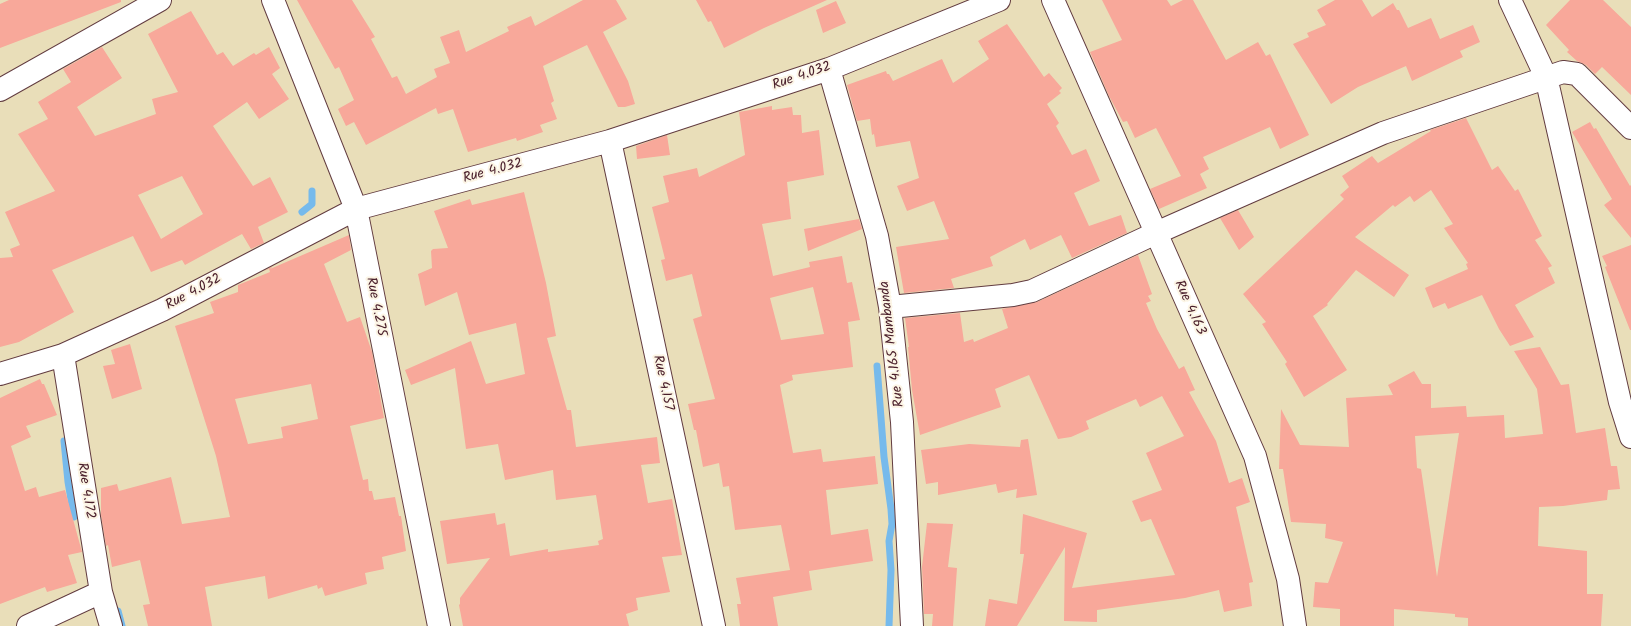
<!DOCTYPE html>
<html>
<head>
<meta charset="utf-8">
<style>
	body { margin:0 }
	canvas { display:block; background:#e9deb9 }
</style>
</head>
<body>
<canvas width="1631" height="626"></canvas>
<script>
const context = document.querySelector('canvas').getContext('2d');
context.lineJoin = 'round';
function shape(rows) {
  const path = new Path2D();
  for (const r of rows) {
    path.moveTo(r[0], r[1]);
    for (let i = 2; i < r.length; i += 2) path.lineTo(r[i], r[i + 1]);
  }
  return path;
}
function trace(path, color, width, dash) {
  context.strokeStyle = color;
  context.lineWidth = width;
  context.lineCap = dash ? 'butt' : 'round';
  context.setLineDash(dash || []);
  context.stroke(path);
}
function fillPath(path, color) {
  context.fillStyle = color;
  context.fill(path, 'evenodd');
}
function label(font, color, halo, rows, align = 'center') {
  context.font = font + ' Kalam,sans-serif';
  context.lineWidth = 4;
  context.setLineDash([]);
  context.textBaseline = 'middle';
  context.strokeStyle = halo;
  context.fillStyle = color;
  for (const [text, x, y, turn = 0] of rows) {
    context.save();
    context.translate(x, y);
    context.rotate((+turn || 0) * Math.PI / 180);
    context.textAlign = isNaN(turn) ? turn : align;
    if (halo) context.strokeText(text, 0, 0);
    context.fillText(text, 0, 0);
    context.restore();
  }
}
trace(shape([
	[302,212,312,204,312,191],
	[877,366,884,457,891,509,892,524,889,541,891,570,889,626],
	[64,441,68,482,74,517],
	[118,611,122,626]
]), '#76baec', 7);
fillPath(shape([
	[9,0,121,0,121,2,0,48,0,4],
	[297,0,352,0,375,37,371,39,392,78,397,76,406,94,437,77,434,69,450,63,440,37,459,30,466,52,509,31,507,27,531,16,535,26,583,0,616,0,627,19,603,32,628,81,635,104,625,107,618,107,587,45,543,66,554,101,551,103,557,119,540,125,543,132,517,141,516,138,468,152,453,109,438,114,436,108,366,145,354,122,346,126,338,109,354,100,339,67,335,69],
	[696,0,827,0,764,28,724,48,711,21,708,22],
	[1102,0,1167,0,1171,6,1183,0,1193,0,1226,60,1258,42,1266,56,1270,54,1309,135,1280,149,1270,127,1203,157,1209,169,1200,174,1207,188,1159,209,1150,189,1181,176,1156,128,1135,138,1127,121,1123,122,1109,96,1090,52,1122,40],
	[1335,0,1362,0,1372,17,1393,3,1397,10,1399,10,1408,28,1431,18,1440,39,1473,25,1480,42,1460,51,1463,57,1412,81,1406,66,1358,87,1331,104,1293,44,1309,37,1307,33,1326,25,1317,10],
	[1570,0,1603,0,1631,27,1631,95,1602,67,1595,74,1586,65,1577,61,1567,52,1569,50,1546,25],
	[836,1,846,23,823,33,816,10],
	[191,11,217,55,223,52,233,66,254,53,256,55,269,47,280,68,272,74,289,99,259,119,247,102,213,126,253,186,270,177,288,212,258,227,264,243,251,249,242,234,185,265,182,260,151,272,133,236,52,270,74,312,19,342,0,347,0,258,13,257,10,249,20,245,5,212,55,191,18,134,48,119,38,102,71,82,63,69,102,47,122,78,77,107,95,136,156,114,152,99,178,92,148,34],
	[182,176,203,214,161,239,138,195],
	[1007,24,1044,77,1049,73,1062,88,1059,91,1061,93,1047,104,1059,123,1056,126,1072,155,1086,149,1100,181,1074,193,1089,226,1121,215,1127,233,1072,258,1061,235,1030,250,1025,239,990,257,993,266,951,279,954,288,904,293,896,247,949,239,934,201,907,211,897,186,919,178,910,141,876,147,874,134,872,135,870,119,857,121,847,85,886,71,887,74,889,74,893,81,942,59,953,83,989,59,978,41],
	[772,106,772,110,792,107,793,115,801,115,802,133,819,130,824,175,787,182,791,219,762,224,773,276,810,267,809,262,842,256,847,283,852,282,860,320,848,322,853,367,792,375,793,380,780,385,793,453,821,449,823,462,875,456,878,484,826,490,831,535,868,529,873,561,809,571,812,590,773,597,778,626,740,626,737,604,741,604,736,578,790,570,781,525,735,530,729,486,723,487,719,463,703,467,696,430,694,430,688,404,715,399,693,319,702,316,692,274,666,281,661,260,665,259,652,207,669,202,663,176,697,168,699,177,745,155,739,112],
	[813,287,824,334,781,340,770,298],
	[1466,118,1492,170,1498,166,1515,191,1518,189,1542,236,1535,240,1552,266,1548,268,1555,283,1515,305,1534,337,1510,346,1499,329,1482,295,1448,309,1445,303,1433,308,1425,288,1468,269,1466,264,1468,263,1444,228,1453,224,1431,190,1414,202,1410,196,1395,207,1393,205,1355,237,1409,275,1394,297,1356,270,1327,304,1328,305,1313,316,1347,370,1304,397,1285,364,1287,362,1262,324,1266,322,1243,294,1344,199,1340,195,1349,187,1342,176,1372,156,1378,163,1431,131,1430,130],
	[1590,122,1594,129,1596,128,1630,186,1631,185,1631,238,1604,205,1612,199,1572,132],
	[667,135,670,155,637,159,636,146],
	[524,192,546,283,556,336,547,338,567,410,571,410,576,447,657,437,660,463,641,465,648,503,672,499,682,555,662,557,670,592,636,598,638,610,626,614,629,626,463,626,459,605,460,604,460,598,490,558,447,564,440,521,495,513,497,525,505,523,510,556,548,549,548,552,599,545,598,541,603,539,596,495,556,500,553,470,505,480,498,444,466,449,455,368,411,385,405,370,471,341,486,384,525,374,516,323,469,335,457,292,425,306,418,274,432,268,431,251,433,249,448,248,434,211,470,199,472,205],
	[1238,210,1254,237,1239,250,1220,218],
	[859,219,862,229,808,251,804,229],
	[349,235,351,250,324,264,347,322,360,317,372,352,384,418,350,426,363,480,368,479,369,491,372,491,374,500,395,497,399,516,401,516,406,551,382,557,384,569,365,573,367,584,325,596,322,587,318,589,317,585,268,599,265,576,205,587,212,626,148,626,143,605,150,604,140,560,112,567,108,545,106,546,101,515,101,488,117,484,119,491,171,477,182,524,230,517,216,456,175,326,214,313,210,302,238,292,238,285,270,272,269,269,264,271,273,266,270,269],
	[311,384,318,419,281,427,283,438,248,444,235,399],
	[1631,245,1631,330,1630,330,1605,267,1607,266,1602,256],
	[1138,255,1152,294,1148,296,1151,301,1146,303,1157,329,1179,369,1184,366,1195,390,1189,392,1216,441,1229,483,1242,478,1250,502,1236,507,1253,582,1249,583,1252,606,1224,612,1219,590,1185,598,1097,610,1097,622,1064,621,1065,547,1017,626,985,626,989,599,1017,604,1024,554,1020,554,1023,514,1087,533,1072,588,1175,575,1151,519,1141,522,1132,501,1162,490,1146,453,1184,436,1162,396,1140,407,1136,399,1086,421,1089,429,1071,437,1058,439,1029,375,995,389,1001,407,920,435,912,390,908,347,909,347,905,318,960,313,964,342,973,339,974,342,1008,328,1002,309,1037,302],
	[130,344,142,389,112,399,103,366,115,364,111,350],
	[1540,347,1561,385,1569,384,1576,433,1605,428,1611,466,1617,466,1620,489,1608,490,1607,500,1563,506,1539,507,1538,546,1587,551,1587,594,1603,594,1601,626,1468,626,1468,618,1455,617,1455,614,1394,609,1394,626,1340,626,1340,609,1313,607,1315,582,1328,583,1343,542,1325,538,1326,524,1291,522,1283,469,1279,469,1281,409,1300,445,1349,447,1346,398,1393,395,1388,385,1414,371,1422,384,1431,384,1431,408,1466,406,1467,417,1504,415,1505,438,1543,434,1537,389,1514,351],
	[1459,433,1437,577,1421,469,1417,468,1415,436],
	[40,379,42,384,44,384,57,415,26,426,31,437,11,446,25,491,36,487,39,497,65,490,82,552,68,555,77,583,47,592,45,587,0,604,0,398],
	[1028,439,1037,495,1016,498,1017,489,998,493,996,484,938,495,938,482,926,484,921,450,969,444,1020,447,1021,440],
	[927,523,953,524,948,567,957,568,953,626,932,626,933,614,924,614,922,567]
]), '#f8a89a');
const minor = shape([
	[273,0,356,209,439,626],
	[1053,0,1255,456,1288,579,1295,626],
	[1510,0,1546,77,1620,402,1631,437],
	[829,69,877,236,890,307,902,422,912,626],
	[0,90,160,0],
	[610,141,714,626],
	[890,307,1013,295,1032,291,1156,233,1383,133,1563,72,1577,74,1631,128],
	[63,355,101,592,111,626],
	[0,374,63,355,162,310,356,209,610,141,829,69,999,0],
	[28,626,101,592]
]);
trace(minor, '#623c40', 24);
trace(minor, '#fff', 22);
label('14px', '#4a1f2b', '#fcf5e5', [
	["Rue 4.032",802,77,-19],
	["Rue 4.032",493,172,-15],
	["Rue 4.032",194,293,-28],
	["Rue 4.275",375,307,79],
	["Rue 4.163",1189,308,66],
	["Rue 4.165 Mambanda",893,344,-97],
	["Rue 4.157",662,383,78],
	["Rue 4.172",85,491,81]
]);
</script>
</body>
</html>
